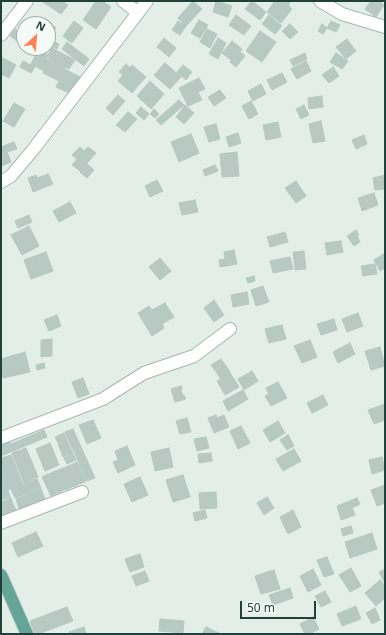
<!DOCTYPE html>
<html>
<head>
<meta charset="utf-8">
<style>
	body { margin:0 }
	#map { position:relative; width:386px; height:635px; overflow:hidden; background:#e3eee9; font-family:"Noto Sans",sans-serif }
	canvas { display:block }
	.frame { position:absolute; inset:0; border:2px solid #214039; pointer-events:none }
	.north { position:absolute; left:16px; top:16px; width:40px; height:40px; box-sizing:border-box; background:#f4faf7; border:1px solid #a0b0ab; border-radius:50%; rotate:26deg; font-size:11px; font-weight:700; line-height:16px; text-align:center; color:#214039 }
	.north::after { content:''; display:block; margin:auto; width:14px; height:18px; background:#f98555; clip-path:polygon(50% 0,100% 100%,50% 72%,0 100%) }
	.scale { position:absolute; left:240px; top:601px; width:76px; height:18px; box-sizing:border-box; border:2px solid #214039; border-top:0; padding-left:5px; font-size:12px; line-height:14px; white-space:nowrap; color:#214039; -webkit-text-stroke:3px #f4faf7; paint-order:stroke }
</style>
</head>
<body>
<div id="map">
<canvas width="386" height="635"></canvas>
<div class="frame"></div>
<div class="north">N</div>
<div class="scale">50 m</div>
</div>
<script>
const context = document.querySelector('canvas').getContext('2d');
context.lineJoin = 'round';
function fillPath(path, color) {
  context.fillStyle = color;
  context.fill(path, 'evenodd');
}
function shape(rows) {
  const path = new Path2D();
  for (const r of rows) {
    path.moveTo(r[0], r[1]);
    for (let i = 2; i < r.length; i += 2) path.lineTo(r[i], r[i + 1]);
  }
  return path;
}
function trace(path, color, width, dash) {
  context.strokeStyle = color;
  context.lineWidth = width;
  context.lineCap = dash ? 'butt' : 'round';
  context.setLineDash(dash || []);
  context.stroke(path);
}
const building = shape([
	[44,1,62,1,68,5,61,14,43,2,44,1],
	[96,1,102,1,111,7,96,29,83,20,96,1],
	[193,1,202,9,186,26,178,18,193,1],
	[216,1,232,6,228,17,213,12,216,1],
	[252,1,266,12,260,20,245,9,252,1],
	[275,1,283,1,285,3,289,1,290,2,288,5,292,9,281,23,267,12,275,1],
	[371,1,379,1,384,5,376,17,365,9,371,1],
	[236,15,251,26,244,35,229,25,236,15],
	[269,15,282,26,275,34,262,24,269,15],
	[44,19,56,28,48,38,48,24,40,24,44,19],
	[199,20,208,25,200,38,191,33,199,20],
	[74,21,83,28,72,43,63,36,74,21],
	[178,21,186,26,180,35,172,30,178,21],
	[331,21,340,25,336,32,327,28,331,21],
	[290,24,298,32,290,39,282,31,290,24],
	[322,24,327,28,323,34,318,31,322,24],
	[15,29,22,34,17,41,10,36,15,29],
	[207,29,217,34,210,48,200,42,207,29],
	[260,31,276,42,262,62,246,51,260,31],
	[164,38,176,48,169,57,157,47,164,38],
	[218,38,226,43,218,59,209,54,218,38],
	[347,39,356,51,346,59,336,47,347,39],
	[52,41,59,44,57,49,50,45,52,41],
	[232,41,242,49,240,52,245,56,236,67,230,62,231,60,222,53,232,41],
	[67,42,89,59,84,66,62,49,67,42],
	[31,48,44,48,46,49,42,56,30,49,31,48],
	[52,48,75,60,69,69,65,67,59,81,43,73,50,59,47,57,52,48],
	[44,53,48,55,46,59,49,60,44,71,31,64,36,54,42,57,44,53],
	[305,53,307,59,293,66,290,60,305,53],
	[336,53,348,61,342,69,330,62,336,53],
	[3,58,16,65,9,78,1,74,1,62,3,58],
	[23,61,35,67,31,73,20,67,23,61],
	[306,61,311,71,297,79,291,69,306,61],
	[165,63,181,77,170,89,154,75,165,63],
	[126,64,130,68,132,65,146,77,132,93,118,81,123,75,119,72,126,64],
	[183,65,192,72,186,80,177,72,183,65],
	[333,67,339,76,329,83,322,75,333,67],
	[65,69,80,77,71,94,56,87,65,69],
	[282,73,287,82,272,90,267,80,282,73],
	[199,78,205,89,198,92,202,100,188,106,179,88,199,78],
	[150,81,164,94,151,109,137,96,150,81],
	[261,84,266,94,253,101,248,91,261,84],
	[220,90,226,98,214,106,208,97,220,90],
	[118,95,125,101,113,115,106,108,118,95],
	[322,96,323,107,309,109,308,98,322,96],
	[179,100,184,105,161,125,156,120,179,100],
	[251,101,258,114,249,119,242,106,251,101],
	[14,103,25,109,14,127,3,121,14,103],
	[185,105,194,113,184,124,176,117,185,105],
	[304,105,309,115,301,119,296,109,304,105],
	[141,107,149,114,144,120,136,113,141,107],
	[154,109,159,114,155,118,150,114,154,109],
	[128,112,137,119,125,132,116,125,128,112],
	[321,121,325,141,313,143,309,124,321,121],
	[278,122,281,137,266,140,263,125,278,122],
	[216,124,220,139,209,142,204,127,216,124],
	[238,133,241,143,229,147,226,137,238,133],
	[191,134,199,153,179,162,171,142,191,134],
	[364,135,367,144,356,149,352,140,364,135],
	[14,142,17,149,7,152,11,162,1,166,1,147,14,142],
	[80,147,84,151,88,147,96,153,80,171,72,165,77,159,72,155,80,147],
	[237,152,239,176,222,177,220,154,237,152],
	[87,164,94,170,87,178,80,172,87,164],
	[215,165,218,171,205,176,203,170,215,165],
	[48,174,53,184,33,192,28,178,36,175,37,178,48,174],
	[385,175,385,189,375,190,373,178,385,175],
	[157,180,163,191,150,197,145,186,157,180],
	[296,181,306,196,296,203,285,188,296,181],
	[374,193,378,205,362,211,358,198,374,193],
	[195,200,198,212,182,215,179,203,195,200],
	[70,202,76,213,59,222,53,211,70,202],
	[29,215,32,222,18,228,15,221,29,215],
	[29,226,39,246,22,255,11,235,29,226],
	[356,230,359,235,357,236,360,242,354,246,347,236,356,230],
	[285,232,288,242,270,247,267,237,285,232],
	[341,241,343,252,327,255,325,243,341,241],
	[234,250,237,264,220,267,219,260,225,259,224,252,234,250],
	[304,251,306,269,295,270,293,252,304,251],
	[46,252,53,271,31,279,24,260,46,252],
	[385,253,385,268,380,271,374,260,385,253],
	[290,257,293,269,273,273,270,261,290,257],
	[160,258,171,271,160,280,149,267,160,258],
	[375,264,377,274,363,276,361,266,375,264],
	[254,276,255,281,248,283,246,278,254,276],
	[263,286,269,302,256,306,251,290,263,286],
	[247,292,249,304,233,307,231,295,247,292],
	[214,300,224,315,214,322,204,308,214,300],
	[165,303,174,317,162,324,164,328,152,336,138,313,149,306,152,310,165,303],
	[358,313,363,326,347,332,342,319,358,313],
	[57,315,61,326,49,331,44,320,57,315],
	[334,319,337,330,321,335,317,324,334,319],
	[282,325,286,339,269,343,265,329,282,325],
	[52,339,52,356,41,357,41,340,52,339],
	[310,340,317,357,302,363,294,346,310,340],
	[350,343,355,354,338,363,333,352,350,343],
	[380,347,385,366,371,370,365,351,380,347],
	[25,352,30,372,3,378,1,359,25,352],
	[221,359,230,372,221,379,211,365,221,359],
	[44,363,45,368,37,370,36,365,44,363],
	[252,371,258,381,244,390,238,379,252,371],
	[230,373,239,387,225,395,217,381,230,373],
	[83,378,89,394,78,398,72,382,83,378],
	[278,382,287,398,271,406,265,396,269,394,266,388,278,382],
	[181,386,182,389,181,390,183,396,184,395,186,399,175,402,171,389,181,386],
	[243,390,248,399,228,411,223,401,243,390],
	[323,395,328,405,312,413,307,403,323,395],
	[385,404,385,420,374,424,368,410,385,404],
	[216,415,217,418,224,415,229,427,214,433,208,418,216,415],
	[187,418,191,432,180,434,176,421,187,418],
	[93,420,101,438,87,444,79,425,93,420],
	[278,421,285,433,270,442,263,430,278,421],
	[241,426,250,443,238,449,230,431,241,426],
	[73,429,95,478,87,481,65,432,73,429],
	[44,430,47,437,1,456,1,444,9,441,11,444,44,430],
	[64,433,67,440,58,443,55,437,64,433],
	[288,435,294,446,287,450,280,440,288,435],
	[206,437,209,448,197,451,194,439,206,437],
	[67,440,70,447,61,451,58,444,67,440],
	[50,443,59,465,45,471,36,449,50,443],
	[127,446,135,465,118,473,113,462,118,460,115,451,127,446],
	[70,447,73,453,63,457,61,451,70,447],
	[26,448,32,462,18,468,12,453,26,448],
	[169,448,173,467,155,471,151,452,169,448],
	[294,449,301,461,283,471,276,459,294,449],
	[211,453,212,461,199,463,198,454,211,453],
	[73,454,76,460,67,464,64,458,73,454],
	[11,455,17,469,2,475,1,471,1,458,11,455],
	[382,457,385,470,372,474,369,460,382,457],
	[32,462,38,477,24,483,18,468,32,462],
	[77,462,86,481,80,484,71,465,77,462],
	[70,465,79,484,73,487,64,468,70,465],
	[63,468,72,487,65,490,56,471,63,468],
	[17,470,23,484,8,490,2,475,17,470],
	[55,471,64,490,58,493,49,474,55,471],
	[48,474,57,493,51,496,42,477,48,474],
	[183,475,190,497,173,502,166,480,183,475],
	[1,476,2,476,8,490,1,493,1,476],
	[140,477,148,495,132,502,124,484,140,477],
	[37,479,41,488,15,498,11,489,37,479],
	[385,485,385,503,377,506,371,490,385,485],
	[41,489,45,499,19,509,16,499,41,489],
	[8,491,10,497,1,500,1,494,8,491],
	[216,492,217,508,200,509,199,493,216,492],
	[267,497,274,508,264,515,257,503,267,497],
	[11,498,13,504,1,509,1,502,11,498],
	[357,498,360,504,352,508,355,515,341,520,337,506,357,498],
	[13,504,16,510,2,516,1,509,13,504],
	[205,510,207,518,195,521,193,513,205,510],
	[293,510,301,527,288,534,280,517,293,510],
	[351,526,353,533,343,536,341,529,351,526],
	[36,532,43,546,18,557,12,543,36,532],
	[372,533,377,549,350,558,345,542,372,533],
	[140,554,144,567,130,572,125,559,140,554],
	[327,557,334,574,324,577,317,560,327,557],
	[351,568,361,586,350,592,339,575,351,568],
	[313,569,321,585,308,592,300,576,313,569],
	[385,569,385,584,379,572,385,569],
	[274,570,280,589,261,594,255,576,274,570],
	[145,571,149,581,136,586,132,576,145,571],
	[380,580,385,586,385,598,376,606,365,593,380,580],
	[290,588,293,598,273,605,269,595,290,588],
	[325,591,331,602,321,607,315,596,325,591],
	[356,606,361,619,342,626,337,614,356,606],
	[67,607,73,621,38,634,35,634,30,621,67,607],
	[375,608,380,620,372,624,366,613,375,608],
	[313,617,319,629,309,634,305,634,300,624,313,617],
	[160,619,184,621,183,633,159,631,160,619],
	[84,627,86,634,70,634,69,632,84,627],
	[206,627,221,634,202,634,206,627]
]);
fillPath(building, '#b8c8c2');
trace(building, '#b5c8c1', 1);
const minor = shape([
	[123,1,138,13],
	[320,1,342,14,385,27],
	[1,35,27,1],
	[1,182,11,176,32,151,147,1],
	[1,438,103,399,144,373,194,356,230,329],
	[1,523,82,492]
]);
const major = shape([
	[1,575,27,634]
]);
trace(minor, '#a5b6b1', 14);
trace(major, '#c1cac8', 14);
trace(minor, '#fff', 12);
trace(major, '#65a598', 12);
</script>
</body>
</html>
